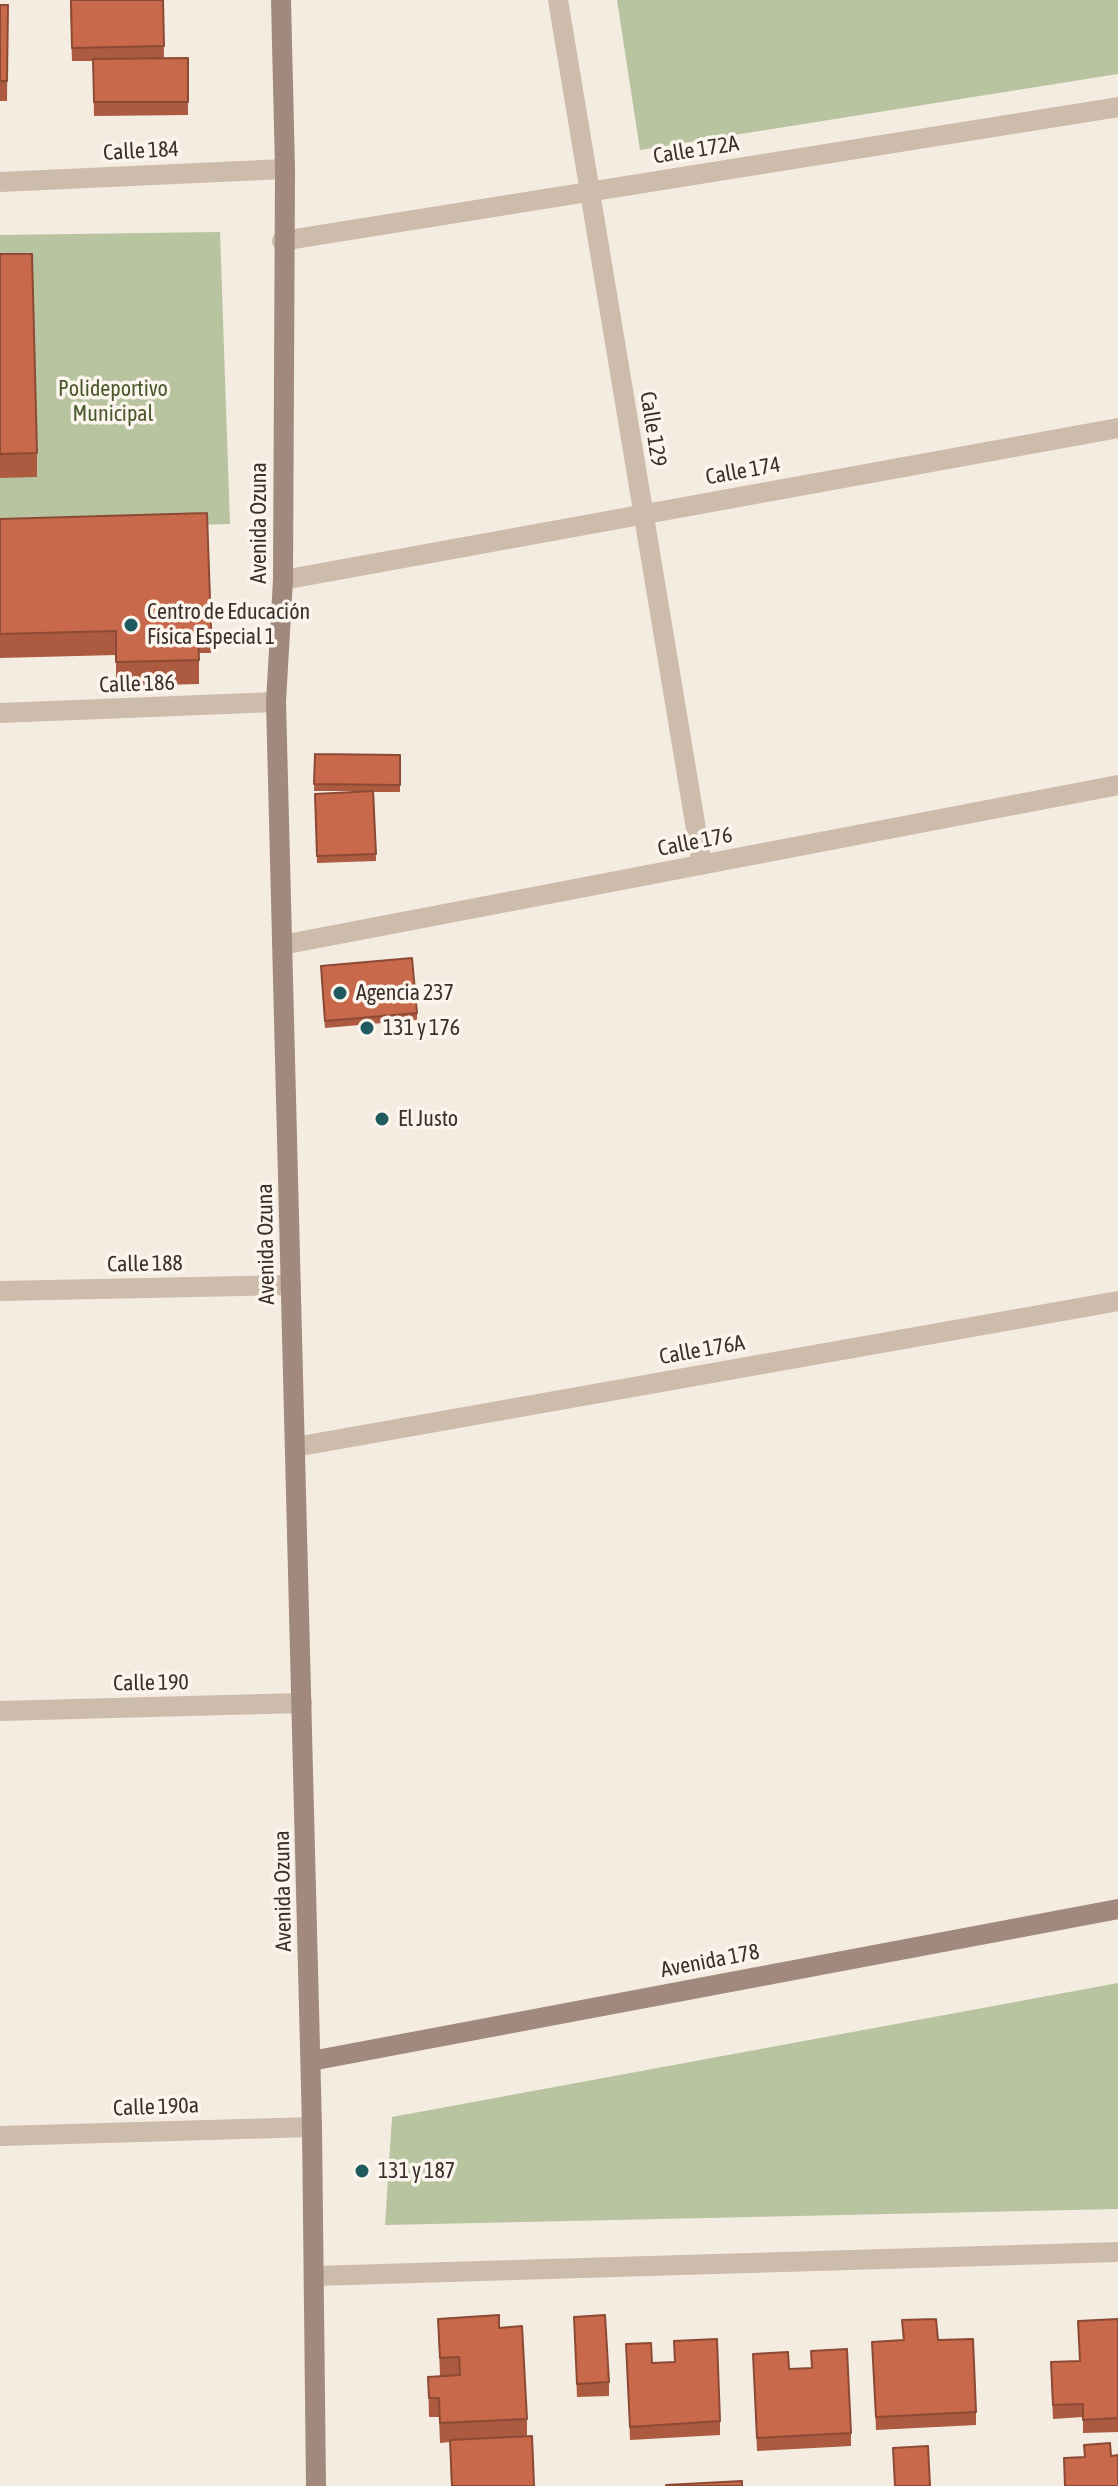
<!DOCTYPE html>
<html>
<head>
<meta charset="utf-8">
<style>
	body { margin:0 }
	canvas { display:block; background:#f4ebe1 }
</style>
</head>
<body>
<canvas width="1118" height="2486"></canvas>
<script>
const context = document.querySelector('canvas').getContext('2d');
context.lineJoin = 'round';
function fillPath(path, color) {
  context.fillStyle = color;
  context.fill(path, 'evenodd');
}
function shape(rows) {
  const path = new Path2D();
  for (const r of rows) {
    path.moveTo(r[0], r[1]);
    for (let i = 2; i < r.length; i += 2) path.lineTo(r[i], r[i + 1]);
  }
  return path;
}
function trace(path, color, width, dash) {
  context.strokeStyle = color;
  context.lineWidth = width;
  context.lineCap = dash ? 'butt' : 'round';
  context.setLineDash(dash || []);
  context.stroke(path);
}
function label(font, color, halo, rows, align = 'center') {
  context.font = font + ' "Asap Condensed",sans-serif';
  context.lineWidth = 7;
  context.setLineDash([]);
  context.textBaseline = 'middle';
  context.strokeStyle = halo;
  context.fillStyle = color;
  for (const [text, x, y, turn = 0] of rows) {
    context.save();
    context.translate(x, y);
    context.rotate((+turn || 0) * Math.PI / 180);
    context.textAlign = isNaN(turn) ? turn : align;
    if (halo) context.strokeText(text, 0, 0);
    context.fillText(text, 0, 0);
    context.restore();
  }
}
fillPath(shape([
	[617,0,1118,0,1118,74,640,150],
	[220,232,230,524,0,530,0,235],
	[1118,1983,1118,2209,385,2225,392,2117]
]), '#b8c4a0');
trace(shape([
	[558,0,702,865],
	[0,182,285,169],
	[282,241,1118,107],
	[283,580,1118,428],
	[0,713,276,702],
	[282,945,1118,785],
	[0,1291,291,1285],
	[295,1447,1118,1301],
	[0,1711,302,1703],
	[0,2136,312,2127],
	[314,2276,1118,2252]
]), '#cdbbac', 20);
trace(shape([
	[281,0,285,169,283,580,276,702,312,2127,316,2486],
	[311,2061,1118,1909]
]), '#a18a7d', 20);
fillPath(shape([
	[70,0,163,0,164,58,188,58,188,115,94,116,93,61,72,61],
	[0,5,8,5,7,101,0,101],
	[0,254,37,453,37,477,0,478],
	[0,519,211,629,211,653,199,653,199,684,116,686,116,655,0,658],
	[315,754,400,755,400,792,374,792,376,861,317,863,315,794,368,791,314,791],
	[321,973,417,1013,417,1020,325,1028],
	[574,2317,609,2382,609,2396,577,2397],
	[438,2319,499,2328,527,2419,527,2436,534,2486,451,2486,450,2442,440,2443,439,2417,429,2417,428,2377,440,2377],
	[1118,2319,1118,2432,1083,2433,1083,2417,1053,2419,1051,2376,1080,2361,1078,2321],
	[902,2320,938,2340,976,2412,976,2425,876,2430,872,2342,903,2340],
	[674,2341,720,2421,720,2435,630,2440,626,2344,652,2363,675,2362],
	[811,2351,851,2433,851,2446,757,2451,753,2354,789,2369,811,2368]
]), '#ac5a40');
const building = shape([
	[71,0,163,0,164,46,72,48,71,0],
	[0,5,8,5,7,81,0,81,0,5],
	[188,58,188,102,94,102,93,59,188,58],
	[0,254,32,254,37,453,0,454,0,254],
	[207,513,211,629,198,629,199,660,116,662,116,631,0,634,0,519,207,513],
	[315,754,400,755,400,785,314,784,315,754],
	[373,791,376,854,317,856,315,794,373,791],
	[412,958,417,1013,325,1021,321,966,412,958],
	[499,2315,499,2328,522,2326,527,2419,440,2423,439,2398,429,2398,428,2377,460,2375,459,2357,440,2358,438,2319,499,2315],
	[605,2315,609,2382,577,2384,574,2317,605,2315],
	[936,2319,938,2340,973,2339,976,2412,876,2417,872,2342,904,2340,902,2320,936,2319],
	[1118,2319,1118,2418,1083,2420,1083,2404,1053,2405,1051,2362,1080,2361,1078,2321,1118,2319],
	[717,2339,720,2421,630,2427,626,2344,651,2343,652,2363,675,2362,674,2341,717,2339],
	[847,2349,851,2433,757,2438,753,2354,788,2352,789,2369,812,2368,811,2351,847,2349],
	[532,2436,534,2486,452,2486,450,2440,532,2436],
	[1110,2443,1111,2456,1118,2455,1118,2486,1065,2486,1064,2458,1085,2457,1084,2445,1110,2443],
	[928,2446,930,2486,895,2486,893,2448,928,2446],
	[742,2481,742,2486,667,2486,666,2485,742,2481]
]);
fillPath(building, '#c8694b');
trace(building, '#8c4a34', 2);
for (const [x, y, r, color] of [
	[131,625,8,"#1f5a5e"],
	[340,993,8,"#1f5a5e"],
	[367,1028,8,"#1f5a5e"],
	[382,1119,8,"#1f5a5e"],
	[362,2171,8,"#1f5a5e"]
]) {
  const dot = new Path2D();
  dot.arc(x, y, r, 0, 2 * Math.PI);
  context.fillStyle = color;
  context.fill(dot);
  trace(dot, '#fbf5ee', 3);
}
label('22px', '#3b302b', '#fbf5ee', [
	["Calle 172A",696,150,-9],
	["Calle 184",141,151,-3],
	["Calle 129",653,429,81],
	["Calle 174",743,471,-10],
	["Avenida Ozuna",259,523,-90],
	["Calle 186",137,684,-2],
	["Calle 176",695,842,-11],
	["Avenida Ozuna",266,1244,-91],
	["Calle 188",145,1264,-1],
	["Calle 176A",702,1350,-10],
	["Calle 190",151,1683,-1],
	["Avenida Ozuna",283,1891,-91],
	["Avenida 178",710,1961,-11],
	["Calle 190a",156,2107,-2]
]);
label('22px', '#4a5a2e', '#fbf5ee', [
	["Polideportivo",113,389],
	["Municipal",113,414]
]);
label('22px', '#3b302b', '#fbf5ee', [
	["Centro de Educación",147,612],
	["Física Especial 1",147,637],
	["Agencia 237",356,993],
	["131 y 176",383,1028],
	["El Justo",398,1119],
	["131 y 187",378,2171]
], 'left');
</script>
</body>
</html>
